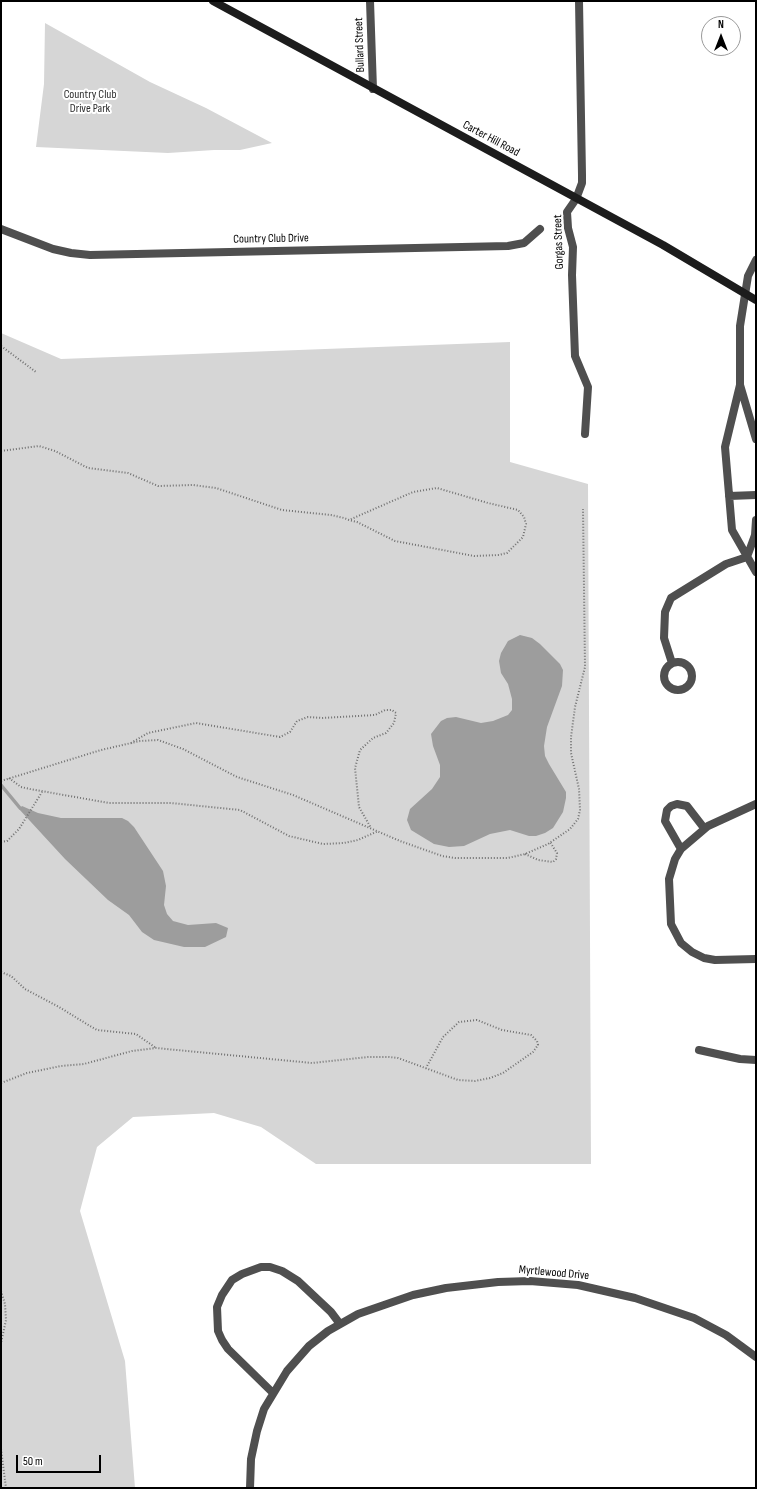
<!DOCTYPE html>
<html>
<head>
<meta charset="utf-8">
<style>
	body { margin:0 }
	#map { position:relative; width:757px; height:1489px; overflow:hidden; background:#fff; font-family:"Sofia Sans Condensed",sans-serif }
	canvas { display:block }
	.frame { position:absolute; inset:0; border:2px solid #000; pointer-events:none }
	.north { position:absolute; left:701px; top:16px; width:40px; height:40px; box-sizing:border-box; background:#fff; border:1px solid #999; border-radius:50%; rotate:0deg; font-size:11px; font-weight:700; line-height:16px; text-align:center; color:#000 }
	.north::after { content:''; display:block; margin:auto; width:14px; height:18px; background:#000; clip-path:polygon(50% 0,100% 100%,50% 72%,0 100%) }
	.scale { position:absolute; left:16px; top:1455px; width:85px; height:18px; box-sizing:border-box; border:2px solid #000; border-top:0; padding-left:5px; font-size:12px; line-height:14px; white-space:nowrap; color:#000; -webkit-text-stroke:3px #fff; paint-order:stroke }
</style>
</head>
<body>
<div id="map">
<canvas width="757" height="1489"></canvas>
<div class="frame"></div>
<div class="north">N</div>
<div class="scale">50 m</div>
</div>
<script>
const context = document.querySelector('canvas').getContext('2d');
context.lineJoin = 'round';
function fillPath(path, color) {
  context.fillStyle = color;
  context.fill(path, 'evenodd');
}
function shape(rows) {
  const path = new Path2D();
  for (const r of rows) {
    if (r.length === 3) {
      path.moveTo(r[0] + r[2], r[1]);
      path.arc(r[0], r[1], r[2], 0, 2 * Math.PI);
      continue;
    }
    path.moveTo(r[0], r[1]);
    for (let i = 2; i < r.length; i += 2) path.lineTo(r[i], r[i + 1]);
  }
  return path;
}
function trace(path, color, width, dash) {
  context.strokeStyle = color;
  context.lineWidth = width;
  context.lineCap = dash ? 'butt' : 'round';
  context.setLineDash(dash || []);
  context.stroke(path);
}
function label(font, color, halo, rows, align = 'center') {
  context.font = font + ' "Sofia Sans Condensed",sans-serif';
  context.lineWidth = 4;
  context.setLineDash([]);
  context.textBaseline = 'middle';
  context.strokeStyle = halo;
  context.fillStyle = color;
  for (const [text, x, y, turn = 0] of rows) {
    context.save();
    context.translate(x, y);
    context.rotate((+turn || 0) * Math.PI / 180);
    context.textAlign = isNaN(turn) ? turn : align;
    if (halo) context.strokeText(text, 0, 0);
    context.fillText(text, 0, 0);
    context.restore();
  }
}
fillPath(shape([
	[45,23,150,82,206,108,272,143,240,150,214,150,168,153,36,147,44,84],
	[1,333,61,359,510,342,510,462,588,484,591,1164,316,1164,261,1127,214,1113,133,1117,97,1147,80,1211,125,1361,135,1488,1,1488]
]), '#d6d6d6');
fillPath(shape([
	[520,635,532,638,540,644,560,664,563,670,562,686,547,727,544,746,545,756,549,764,566,792,566,798,563,812,553,828,545,833,536,836,529,836,510,830,490,834,464,846,449,847,434,844,411,830,407,820,410,809,432,789,440,777,440,765,433,746,431,734,441,721,447,718,456,717,481,723,493,721,508,715,512,710,512,699,508,684,501,673,499,661,501,653,508,641],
	[22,806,38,813,61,818,122,818,128,821,134,827,163,871,166,886,164,905,167,914,173,921,188,925,216,923,228,928,226,937,205,947,184,947,154,940,142,932,129,915,108,900,65,859,19,809]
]), '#9d9d9d');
trace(shape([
	[1,785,20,808]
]), '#9d9d9d', 3.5);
trace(shape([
	[1,346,36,372],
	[1,451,39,446,55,451,88,468,128,473,158,486,193,485,216,488,282,510,331,515,344,518,349,520,357,522,395,541,474,556,499,555,507,553,523,537,526,524,524,517,518,510,488,503,437,488,413,492,349,520],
	[131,743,148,733,196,723,280,737,290,732,297,721,308,717,322,718,375,715,385,710,392,710,396,713,394,723,386,733,373,738,360,750,355,768,359,807,371,828],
	[9,778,21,787,30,789,109,803,171,803,240,810,289,836,323,844,344,843,358,840,378,831],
	[1,781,101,750,140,741,158,740,183,749,237,777,293,795,400,841,442,856,455,858,508,858,525,854,548,844,570,829,578,819,580,810,579,789,571,753,571,737,575,707,585,667,583,509],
	[1,842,7,841,19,829,42,792],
	[525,854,538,860,553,862,556,859,557,853,550,842],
	[1,972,11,976,25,989,59,1007,90,1026,97,1030,136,1034,156,1048],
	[1,1083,27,1073,61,1066,84,1064,132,1051,156,1048,312,1063,368,1057,389,1057,398,1058,458,1080,475,1081,490,1078,503,1073,533,1052,538,1045,537,1041,531,1035,502,1030,477,1020,459,1022,443,1037,426,1068],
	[1,1291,5,1304,6,1320,1,1343],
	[1,1449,6,1488]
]), '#717171', 2, [1, 2]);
trace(shape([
	[370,1,373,89],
	[579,1,582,175,582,183,576,199,567,212,568,228,573,247,572,275,575,356,588,387,585,434],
	[1,229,53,249,71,253,90,255,508,246,524,243,540,229],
	[756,260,748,276,740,326,740,385,756,439],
	[740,385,725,447,732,530,756,572],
	[729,496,756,495],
	[678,676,14],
	[672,663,664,638,665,612,671,598,726,564,747,557,755,535,756,520],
	[756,804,708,826,681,849,675,859,669,879,671,924,681,943,692,952,704,958,715,960,756,959],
	[681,849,665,821,667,810,671,806,677,804,687,806,704,828],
	[699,1050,740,1059,756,1060],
	[273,1393,228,1349,222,1340,218,1331,217,1307,222,1295,232,1280,242,1274,261,1267,270,1267,282,1271,298,1281,331,1312,340,1324],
	[250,1488,251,1459,257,1431,264,1409,287,1371,309,1346,328,1331,358,1314,413,1295,446,1288,498,1282,530,1281,578,1285,635,1298,694,1318,726,1335,756,1357]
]), '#4f4f4f', 8);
trace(shape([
	[213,1,663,245,756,300]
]), '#1c1c1c', 8);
label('12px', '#000', '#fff', [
	["Bullard Street",360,45,-92],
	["Carter Hill Road",491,139,28],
	["Country Club Drive",271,239,-1],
	["Gorgas Street",559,242,-92],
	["Myrtlewood Drive",554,1273,5]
]);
label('12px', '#2d2d2d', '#fff', [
	["Country Club",90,95],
	["Drive Park",90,109]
]);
</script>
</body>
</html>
